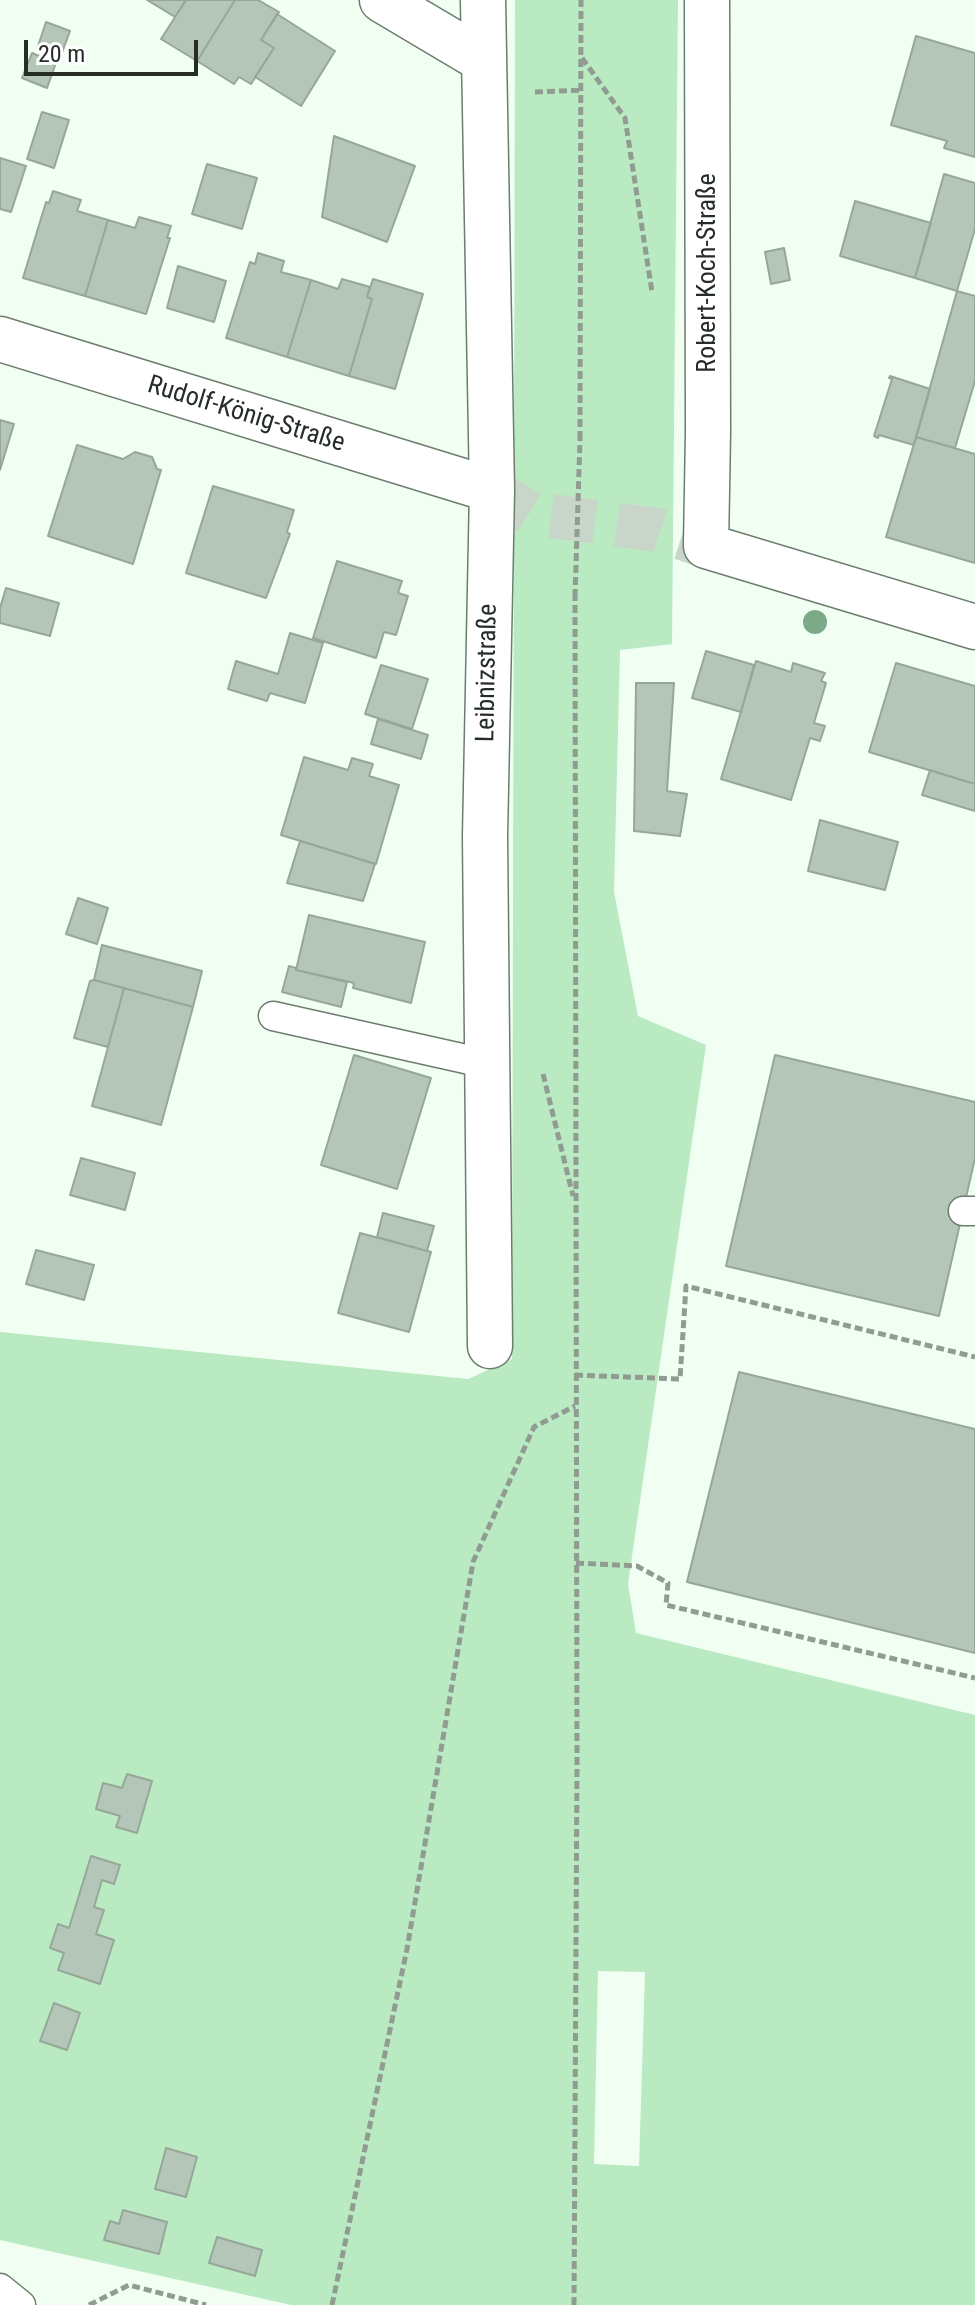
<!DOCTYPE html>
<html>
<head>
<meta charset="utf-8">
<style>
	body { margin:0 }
	#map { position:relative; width:975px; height:2305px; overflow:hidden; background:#f0fff2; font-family:"Roboto Condensed",sans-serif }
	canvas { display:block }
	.scale { position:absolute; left:24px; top:40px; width:174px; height:36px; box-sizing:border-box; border:4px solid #262d27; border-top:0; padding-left:10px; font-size:24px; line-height:28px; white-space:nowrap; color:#262d27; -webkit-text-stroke:6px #fff; paint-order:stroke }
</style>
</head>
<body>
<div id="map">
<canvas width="975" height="2305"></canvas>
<div class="scale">20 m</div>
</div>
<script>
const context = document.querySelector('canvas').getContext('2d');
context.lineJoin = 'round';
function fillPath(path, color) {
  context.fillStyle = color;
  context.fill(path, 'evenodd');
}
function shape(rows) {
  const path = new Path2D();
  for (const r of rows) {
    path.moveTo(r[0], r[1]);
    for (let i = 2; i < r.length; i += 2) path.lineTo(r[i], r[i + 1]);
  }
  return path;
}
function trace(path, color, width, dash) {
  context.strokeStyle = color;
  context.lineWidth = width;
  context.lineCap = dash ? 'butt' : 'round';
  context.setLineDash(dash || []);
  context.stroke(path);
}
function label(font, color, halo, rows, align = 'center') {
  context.font = font + ' "Roboto Condensed",sans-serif';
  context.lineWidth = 6;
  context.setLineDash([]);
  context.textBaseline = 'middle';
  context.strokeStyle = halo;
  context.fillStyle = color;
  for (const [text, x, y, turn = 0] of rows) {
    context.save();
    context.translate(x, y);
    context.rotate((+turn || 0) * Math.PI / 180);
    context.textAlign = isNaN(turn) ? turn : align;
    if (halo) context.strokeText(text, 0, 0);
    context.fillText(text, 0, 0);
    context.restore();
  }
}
fillPath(shape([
	[515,0,678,0,672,644,620,650,614,892,638,1016,706,1045,628,1584,636,1633,975,1715,975,2305,291,2305,0,2240,0,1332,468,1379,512,1359],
	[598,1971,645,1972,639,2166,594,2164]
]), '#baeac2');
const building = shape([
	[147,0,186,0,175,17,147,0],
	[186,0,235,0,197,61,161,39,186,0],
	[235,0,258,0,279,12,261,40,274,48,251,84,239,77,234,84,197,61,235,0],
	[277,14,335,51,301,106,255,77,274,48,261,40,277,14],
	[46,22,70,31,60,58,37,49,46,22],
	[916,36,975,53,975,157,944,148,947,141,891,125,916,36],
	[32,53,56,63,47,88,22,78,32,53],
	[42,112,69,120,54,168,27,159,42,112],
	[334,136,415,166,387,242,322,217,334,136],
	[0,158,26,166,11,212,0,209,0,158],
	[207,164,257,178,242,229,192,214,207,164],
	[944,174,975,183,975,229,957,291,915,278,944,174],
	[53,191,81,200,77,211,108,220,85,296,23,278,46,202,49,203,53,191],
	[855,201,931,223,915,278,840,256,855,201],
	[139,217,171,226,167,238,170,238,146,314,85,296,108,220,135,228,139,217],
	[784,248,790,280,771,284,765,252,784,248],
	[258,253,284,261,281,272,311,280,287,357,226,338,250,262,255,264,258,253],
	[178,266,226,281,214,322,167,308,178,266],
	[342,279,370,287,367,297,372,299,349,376,287,357,311,280,338,289,342,279],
	[373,279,423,294,395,389,349,376,372,299,367,297,373,279],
	[957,291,975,296,975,381,955,448,916,437,957,291],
	[890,376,930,389,914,445,879,435,878,438,874,436,892,379,889,378,890,376],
	[0,420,14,424,0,470,0,420],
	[916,437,975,454,975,563,886,537,916,437],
	[77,445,123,459,135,452,152,457,157,469,161,470,133,564,48,536,77,445],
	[213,486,294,510,287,532,290,534,266,598,186,573,213,486],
	[337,561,402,581,398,593,408,596,396,635,384,632,376,658,313,638,337,561],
	[6,588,59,603,50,636,0,623,0,608,6,588],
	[290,633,323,643,305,703,270,693,267,701,228,689,236,661,278,674,290,633],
	[706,651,754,665,741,712,692,698,706,651],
	[756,661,791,672,793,663,825,673,821,681,826,683,814,723,825,726,820,741,810,738,791,800,721,779,756,661],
	[896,663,975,686,975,784,869,752,896,663],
	[381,665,428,679,412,729,365,714,381,665],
	[636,683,674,683,667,791,687,794,680,836,634,831,636,683],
	[378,719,428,735,421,759,371,744,378,719],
	[304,757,348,770,352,758,373,764,369,776,399,785,376,864,281,835,304,757],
	[930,770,975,784,975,811,922,795,930,770],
	[820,820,898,842,885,890,808,871,820,820],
	[300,841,375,864,363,901,287,883,300,841],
	[78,898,108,908,97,944,66,934,78,898],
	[309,915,425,942,411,1003,353,988,354,983,296,970,309,915],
	[102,945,202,971,193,1007,94,980,102,945],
	[289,966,296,968,296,970,347,982,341,1007,282,992,289,966],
	[94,980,124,988,108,1047,74,1038,90,981,94,980],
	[124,988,193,1007,161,1125,92,1106,124,988],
	[354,1055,431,1078,397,1189,321,1165,354,1055],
	[775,1055,975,1102,975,1158,939,1316,726,1266,775,1055],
	[81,1158,135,1173,125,1210,70,1195,81,1158],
	[383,1213,434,1226,427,1251,377,1237,383,1213],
	[360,1233,431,1252,409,1332,338,1313,360,1233],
	[36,1250,94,1265,84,1300,26,1284,36,1250],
	[739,1372,975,1429,975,1653,687,1582,739,1372],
	[127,1774,152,1781,137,1833,116,1827,120,1816,96,1809,103,1783,122,1788,127,1774],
	[91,1856,120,1865,114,1884,102,1880,94,1907,104,1910,96,1934,114,1940,100,1984,58,1970,64,1953,50,1948,58,1924,69,1928,91,1856],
	[54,2003,80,2013,67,2050,40,2041,54,2003],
	[166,2148,197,2157,186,2197,155,2189,166,2148],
	[123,2210,167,2222,159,2254,104,2240,110,2221,119,2224,123,2210],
	[217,2237,262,2250,255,2276,209,2263,217,2237]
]);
fillPath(building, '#b4c6b7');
trace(building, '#96a799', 2);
trace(shape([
	[492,490,530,513,657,530,706,546]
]), '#c8d5c9', 44, [44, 22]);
const service = shape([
	[273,1016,488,1064],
	[963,1211,975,1211],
	[0,2288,21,2305]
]);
const minor = shape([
	[382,0,483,60],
	[483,0,492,490,485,836,490,1346],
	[707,0,708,432,706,546,975,627],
	[0,339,492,490]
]);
trace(service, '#6c7c6e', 31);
trace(minor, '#6c7c6e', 47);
trace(shape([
	[582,58,625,118,652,292],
	[535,92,582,90],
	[580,439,581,0],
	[543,1074,573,1196],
	[575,1375,680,1379,686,1286,975,1357],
	[576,1563,637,1566,668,1583,666,1605,975,1678],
	[89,2305,129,2285,206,2305],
	[332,2305,407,1949,473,1562,534,1427,575,1406],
	[574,2305,577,1764,575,597]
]), '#909b92', 5, [8, 4]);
trace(service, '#fff', 28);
trace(minor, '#fff', 44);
trace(shape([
	[575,597,580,439]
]), '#909b92', 5, [8, 4]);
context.fillStyle = '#7caa89';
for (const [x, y] of [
	[815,622]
]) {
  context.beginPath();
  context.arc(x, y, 12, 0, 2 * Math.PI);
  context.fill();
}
label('26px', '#262d27', '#fff', [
	["Robert-Koch-Straße",708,273,-90],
	["Rudolf-König-Straße",246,415,17],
	["Leibnizstraße",488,673,-89]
]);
</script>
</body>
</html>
